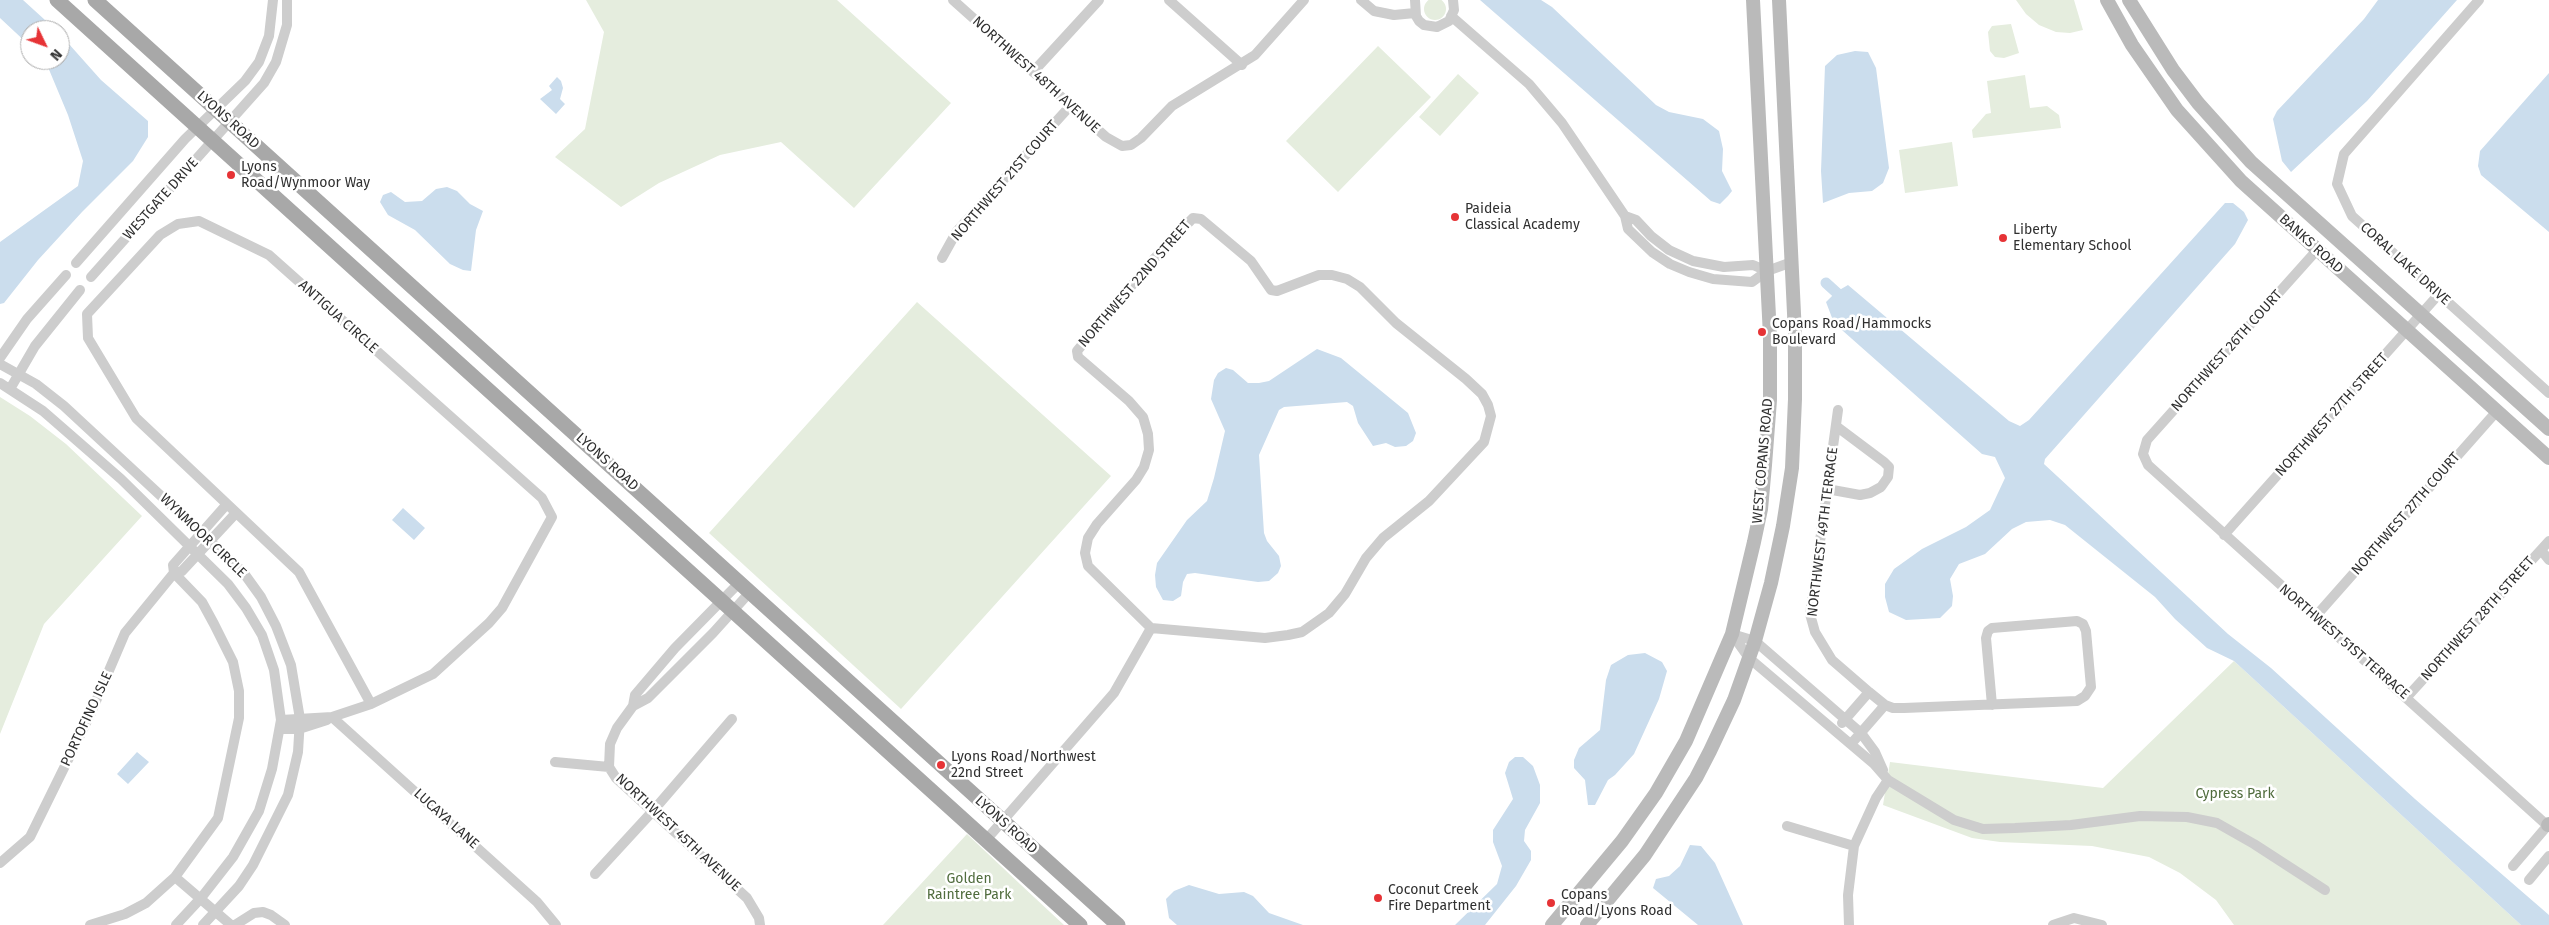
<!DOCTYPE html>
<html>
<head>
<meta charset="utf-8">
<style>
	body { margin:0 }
	#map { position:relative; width:2549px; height:925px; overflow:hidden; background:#fff; font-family:"Fira Sans",sans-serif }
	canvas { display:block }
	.north { position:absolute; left:20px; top:20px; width:50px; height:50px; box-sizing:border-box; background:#fff; border:1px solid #acacac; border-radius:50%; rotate:132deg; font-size:14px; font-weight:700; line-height:20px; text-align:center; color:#303030 }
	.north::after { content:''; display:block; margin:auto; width:18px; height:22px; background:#e63336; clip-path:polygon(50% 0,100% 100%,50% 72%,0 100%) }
</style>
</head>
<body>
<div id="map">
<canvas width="2549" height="925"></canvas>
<div class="north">N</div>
</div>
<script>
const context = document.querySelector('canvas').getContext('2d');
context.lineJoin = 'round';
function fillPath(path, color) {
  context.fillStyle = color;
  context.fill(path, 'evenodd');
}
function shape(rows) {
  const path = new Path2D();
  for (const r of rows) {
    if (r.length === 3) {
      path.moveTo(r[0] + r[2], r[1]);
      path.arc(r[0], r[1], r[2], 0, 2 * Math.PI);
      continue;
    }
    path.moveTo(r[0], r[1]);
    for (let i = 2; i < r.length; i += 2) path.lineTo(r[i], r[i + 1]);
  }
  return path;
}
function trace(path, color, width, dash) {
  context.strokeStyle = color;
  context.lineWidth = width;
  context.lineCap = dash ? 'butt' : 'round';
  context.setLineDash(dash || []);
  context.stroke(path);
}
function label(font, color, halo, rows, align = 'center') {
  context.font = font + ' "Fira Sans",sans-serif';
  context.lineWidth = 5;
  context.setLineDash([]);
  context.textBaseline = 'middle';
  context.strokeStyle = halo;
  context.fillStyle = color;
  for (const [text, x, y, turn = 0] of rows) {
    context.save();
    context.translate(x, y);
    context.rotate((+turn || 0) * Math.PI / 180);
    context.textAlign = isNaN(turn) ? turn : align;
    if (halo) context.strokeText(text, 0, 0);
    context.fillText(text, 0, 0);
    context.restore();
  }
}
fillPath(shape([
	[1435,9,11],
	[586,0,837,0,951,103,854,208,781,142,720,155,659,183,621,207,555,157,585,129,604,32],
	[2016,0,2074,0,2083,30,2070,33,2056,32,2039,25,2026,14],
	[2011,24,2019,53,2004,58,1995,57,1990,51,1988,32,1992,26],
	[1378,46,1431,97,1338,192,1286,141],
	[1458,74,1479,93,1440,136,1419,117],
	[2025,75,2030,108,2047,106,2059,115,2061,128,1973,138,1972,130,1986,114,1991,113,1987,81],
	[1952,142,1958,186,1905,193,1899,150],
	[917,302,1111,476,901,709,709,533],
	[0,397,30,416,66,444,142,516,44,624,0,734],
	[2234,661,2521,925,2234,925,2216,900,2180,873,2149,857,2092,846,2000,842,1972,838,1883,805,1890,762,2103,788],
	[967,834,1020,884,1064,925,883,925]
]), '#e5edde');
fillPath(shape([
	[0,0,23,0,56,30,30,30,30,46,0,18],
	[1480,0,1541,0,1552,7,1656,105,1669,112,1703,119,1719,131,1723,149,1722,171,1732,191,1728,196,1720,204,1711,201],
	[2378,0,2457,0,2367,101,2291,172,2282,161,2273,119,2277,111,2364,19],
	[60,34,101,80,148,121,148,137,133,161,82,212,38,260,4,303,0,304,0,242,78,186,83,161,68,115,45,60,60,60],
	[1855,51,1868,52,1876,68,1889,168,1883,183,1872,191,1849,193,1823,203,1821,171,1825,66,1837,55],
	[2549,73,2549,232,2481,175,2478,166,2480,151],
	[557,77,561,81,563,88,560,99,565,104,556,114,540,99,552,90,549,86],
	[447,187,457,191,470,204,483,211,476,230,471,271,463,270,450,264,415,230,388,215,380,202,383,195,391,192,405,202,422,201,436,189],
	[2225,203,2233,203,2244,212,2248,220,2235,244,2045,459,2044,464,2228,634,2271,668,2415,799,2549,915,2549,925,2521,925,2234,661,2207,648,2175,619,2155,597,2065,525,2050,520,2026,522,2012,529,1985,554,1959,564,1950,579,1953,596,1952,606,1940,618,1906,620,1889,612,1885,597,1885,584,1894,569,1922,549,1966,527,1990,510,2005,478,1995,457,1982,454,1834,323,1826,302,1836,292,1848,285,2009,421,2020,426,2029,420],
	[1317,349,1341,358,1408,413,1416,433,1413,441,1406,446,1395,447,1386,443,1373,446,1358,423,1353,406,1347,402,1284,407,1279,410,1259,455,1264,533,1267,541,1279,556,1281,566,1278,573,1269,581,1258,582,1195,573,1187,574,1183,582,1181,596,1173,601,1163,600,1156,587,1155,575,1157,563,1187,520,1207,501,1214,478,1225,431,1211,399,1214,380,1218,373,1226,368,1233,370,1248,383,1259,383,1269,381],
	[403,508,425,528,414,540,392,520],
	[1645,653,1662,662,1667,671,1659,699,1634,754,1615,775,1608,780,1595,805,1588,805,1585,780,1574,768,1574,760,1579,748,1600,730,1606,680,1611,665,1628,655],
	[137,752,149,762,128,784,117,774],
	[1515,757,1523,757,1533,766,1540,785,1540,803,1525,830,1524,841,1531,851,1531,860,1516,886,1485,925,1455,925,1497,884,1502,866,1493,842,1493,830,1513,799,1505,773,1509,762],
	[1690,845,1701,846,1715,863,1743,925,1698,925,1653,888,1656,879,1669,876,1680,866],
	[1189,885,1219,894,1244,892,1253,896,1269,913,1303,925,1177,925,1169,918,1166,899,1174,891]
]), '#cbdded');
trace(shape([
	[1826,283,1847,302]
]), '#cbdded', 11);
trace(shape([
	[953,0,1106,137,1122,146,1131,145,1141,138,1172,106,1255,55,1304,0],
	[1169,0,1242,65],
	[1361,0,1374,11,1394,15,1415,13],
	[1415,0,1416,16,1419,21,1424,25,1437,27,1449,21,1454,10,1453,0],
	[2479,0,2344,154,2337,184,2352,216,2549,393],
	[1451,16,1529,84,1562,123,1625,216,1628,229,1652,252,1670,264,1689,272,1713,279,1752,282,1767,271,1792,262],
	[1033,72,1099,0],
	[1625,216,1636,220,1651,236,1669,250,1693,261,1724,267,1753,265,1767,271],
	[1193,218,1201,219,1251,261,1271,290,1277,291,1319,275,1332,275,1347,279,1360,287,1396,323,1466,379,1482,394,1488,405,1491,416,1484,442,1429,501,1383,538,1366,558,1345,594,1329,613,1302,632,1288,635,1265,638,1151,628,1088,566,1085,553,1088,538,1097,524,1136,480,1144,467,1149,450,1148,434,1143,417,1129,401,1078,357,1077,351,1153,260,1193,218],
	[199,221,269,255,542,498,552,517,502,608,489,623,433,674,371,704,299,572,136,418,88,338,87,314,160,235,178,224,199,221],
	[2317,250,2147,440,2143,454,2148,465,2549,827],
	[942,258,957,231,1071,105],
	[76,263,185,139,245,81,259,62,269,36,273,0],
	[91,277,264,83,276,62,287,25,287,0],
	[0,358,27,319,66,275],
	[0,364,36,384,64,406,243,572,261,597,276,626,291,665,300,719,298,752,288,795,253,865,239,886,203,925],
	[0,383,43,411,74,438,121,479,228,584,246,608,262,635,274,670,281,720,272,769,259,811,233,857,201,898,176,925],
	[10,389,35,346,80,290],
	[1838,410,1810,614,1815,632,1832,660,1869,692,1885,705,1893,708,1904,708,2077,701,2085,696,2091,687,2086,631,2083,624,2077,621,1992,628,1988,631,1986,638,1992,705],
	[1827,489,1860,495,1870,493,1881,487,1888,477,1889,467,1884,462,1836,426],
	[2224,535,2439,294],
	[2541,550,2549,560],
	[2315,617,2497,411],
	[1732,634,1749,658,1874,764,1888,780,1954,820,1983,829,2015,828,2071,825,2140,816,2187,817,2217,823,2254,844,2325,890],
	[1732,634,1755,641,1861,733,1875,752,1883,770],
	[2407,697,2549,541],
	[633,706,635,695,675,648,739,583],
	[332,717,537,902,556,925],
	[281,720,332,717,371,704],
	[1842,723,1869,692],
	[280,729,299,729,327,720],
	[1851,744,1885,705],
	[555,762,609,767],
	[609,767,610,744,617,728,633,706,648,698,713,633,750,592],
	[609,767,616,778,747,898,759,918,760,925],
	[1787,826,1854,846],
	[986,840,1114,693,1151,628],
	[0,863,30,837,90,715,125,633,174,573,182,571,236,513],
	[2513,866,2548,825],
	[595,874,652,812,732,719],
	[175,877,231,925],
	[2529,880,2549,856],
	[90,925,125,914,146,903,175,877,218,818,239,718,239,691,233,662,214,624,202,602,174,573,173,565,227,504],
	[235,925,254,913,263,912,271,915,285,925],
	[1849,925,1848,895,1854,846,1876,798,1888,780],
	[2053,925,2074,918,2102,925]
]), '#cdcdcd', 10);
trace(shape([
	[2107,0,2132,45,2177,110,2241,181,2549,458],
	[2129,0,2173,70,2198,103,2251,162,2549,429],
	[2548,825,2549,824],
	[1552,925,1622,841,1656,793,1686,741,1732,634,1754,542,1761,509,1765,465,1770,400,1770,336,1753,0],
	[1587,925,1645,855,1696,778,1710,751,1734,700,1755,641,1771,583,1783,526,1792,468,1795,399,1795,334,1779,0]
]), '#bababa', 14);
trace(shape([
	[57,0,1080,925],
	[95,0,1118,925]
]), '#a8a8a8', 15);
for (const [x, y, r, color] of [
	[231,175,5,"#e63336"],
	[1455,217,5,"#e63336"],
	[2003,238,5,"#e63336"],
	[1762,332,5,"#e63336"],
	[941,765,5,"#e63336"],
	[1378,898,5,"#e63336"],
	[1551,903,5,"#e63336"]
]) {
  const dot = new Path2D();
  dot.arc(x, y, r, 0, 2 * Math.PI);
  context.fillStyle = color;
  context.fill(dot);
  trace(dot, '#fff', 2);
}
label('14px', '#303030', '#fff', [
	["NORTHWEST 48TH AVENUE",1036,75,42],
	["LYONS ROAD",228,120,42],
	["NORTHWEST 21ST COURT",1005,181,-49],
	["WESTGATE DRIVE",161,199,-48],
	["BANKS ROAD",2311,244,42],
	["CORAL LAKE DRIVE",2405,264,42],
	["NORTHWEST 22ND STREET",1135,284,-49],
	["ANTIGUA CIRCLE",338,317,42],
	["NORTHWEST 26TH COURT",2227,351,-48],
	["NORTHWEST 27TH STREET",2332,415,-48],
	["WEST COPANS ROAD",1763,461,-85],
	["LYONS ROAD",607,462,42],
	["NORTHWEST 27TH COURT",2406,514,-49],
	["NORTHWEST 49TH TERRACE",1823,532,-83],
	["WYNMOOR CIRCLE",203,536,44],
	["NORTHWEST 28TH STREET",2478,619,-48],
	["NORTHWEST 51ST TERRACE",2344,642,41],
	["PORTOFINO ISLE",87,719,-65],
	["LUCAYA LANE",446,819,42],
	["LYONS ROAD",1006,825,42],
	["NORTHWEST 45TH AVENUE",678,833,43]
]);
label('14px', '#303030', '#fff', [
	["Lyons",241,167],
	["Road/Wynmoor Way",241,183],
	["Paideia",1465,209],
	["Classical Academy",1465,225],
	["Liberty",2013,230],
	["Elementary School",2013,246],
	["Copans Road/Hammocks",1772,324],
	["Boulevard",1772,340],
	["Lyons Road/Northwest",951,757],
	["22nd Street",951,773],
	["Coconut Creek",1388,890],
	["Fire Department",1388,906],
	["Copans",1561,895],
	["Road/Lyons Road",1561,911]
], 'left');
label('14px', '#506c3d', '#fff', [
	["Cypress Park",2235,794],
	["Golden",969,879],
	["Raintree Park",969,895]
]);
</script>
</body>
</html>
